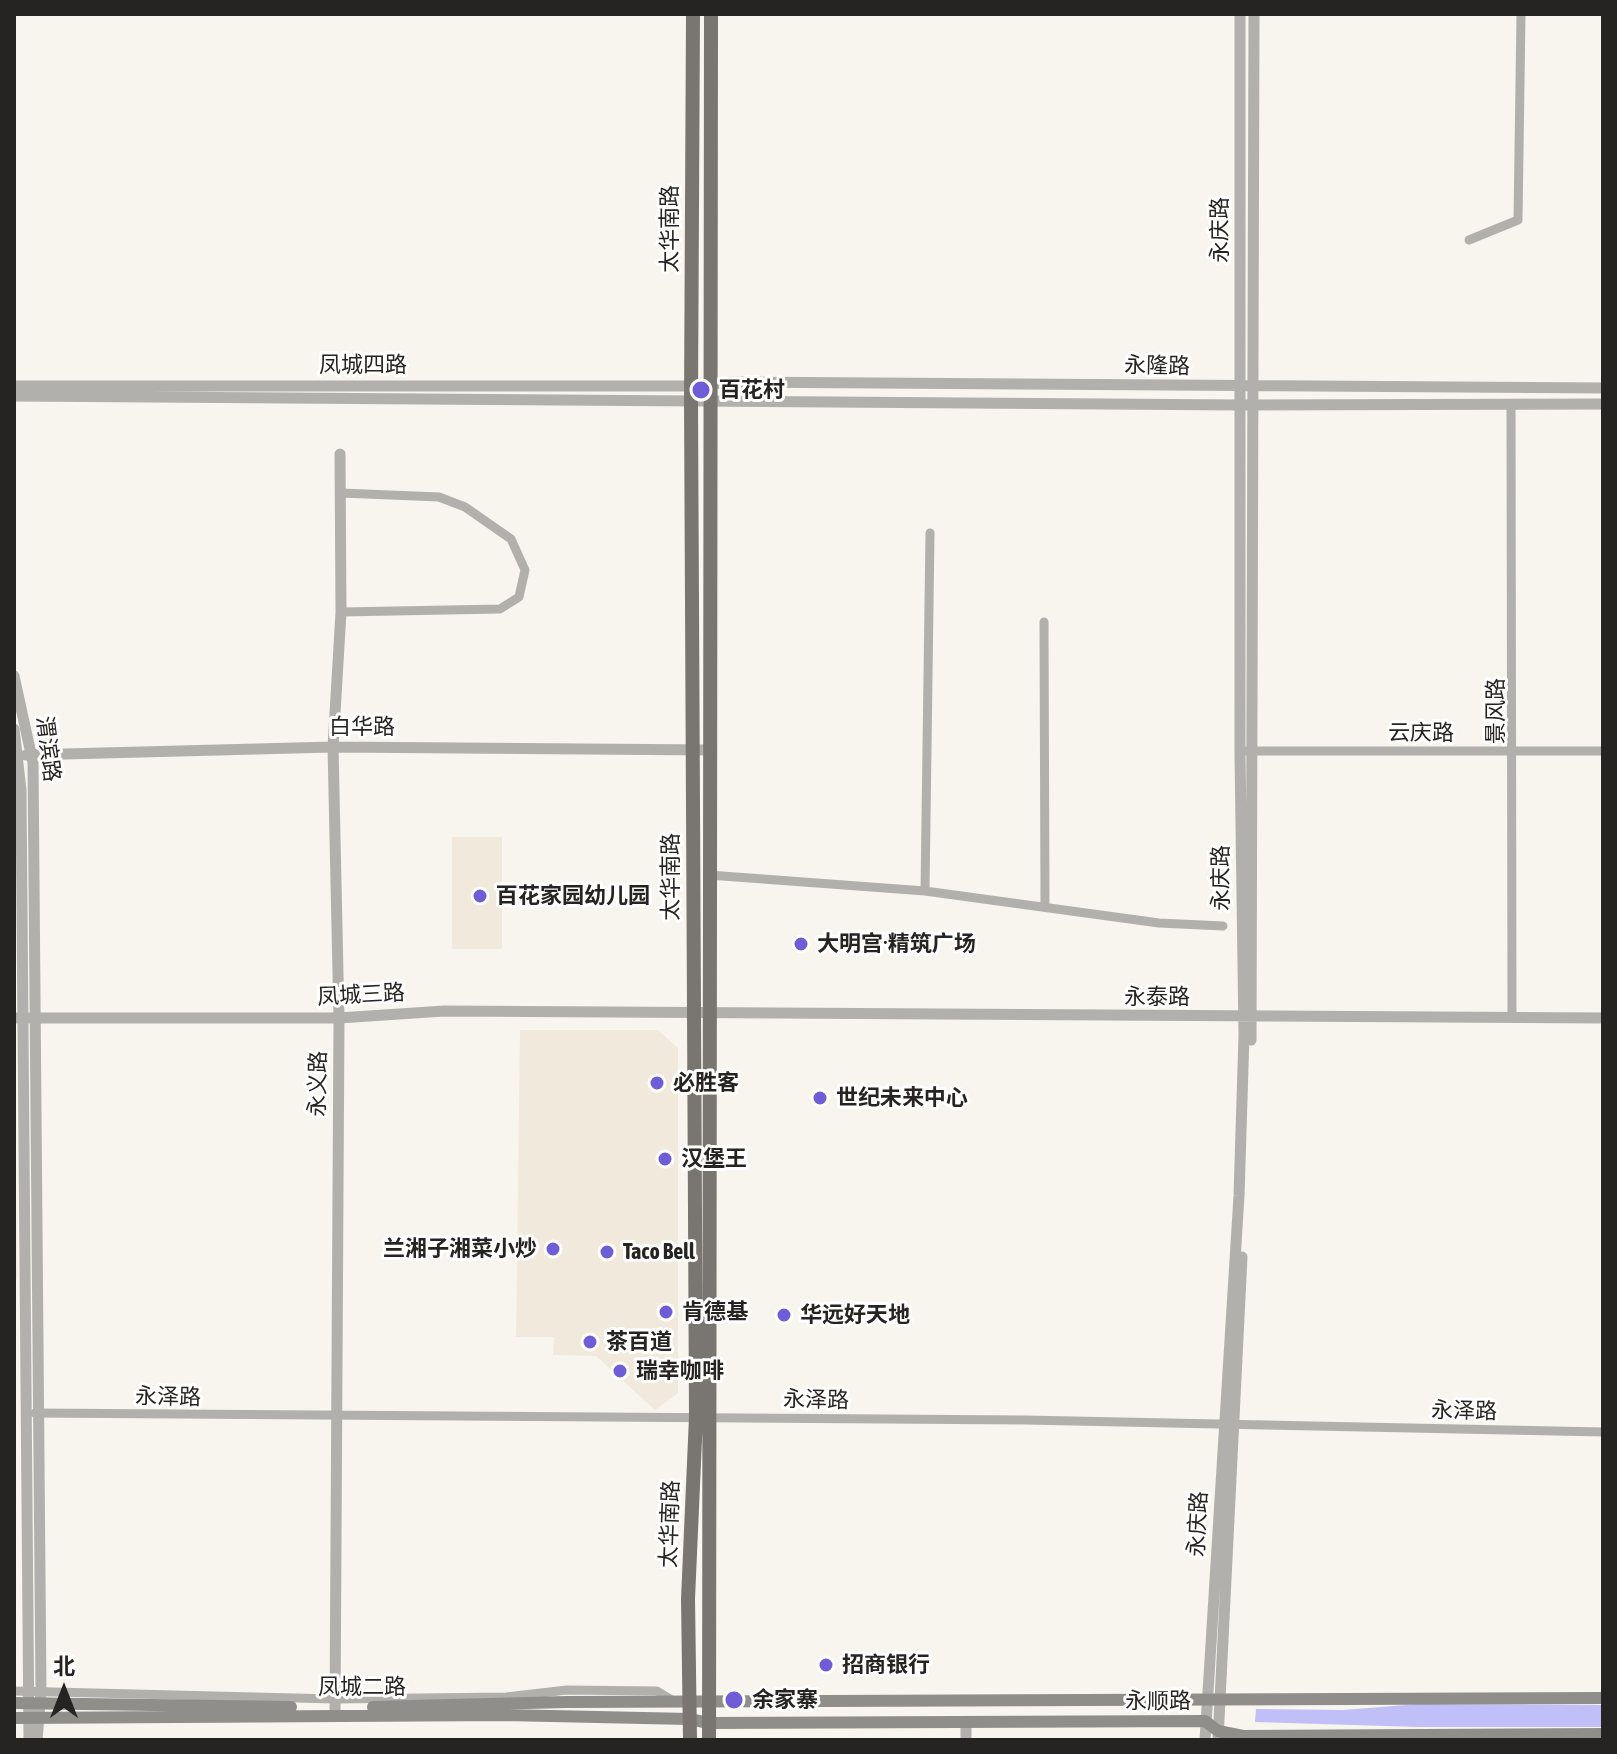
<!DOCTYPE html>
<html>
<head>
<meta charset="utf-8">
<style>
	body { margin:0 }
	#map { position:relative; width:1617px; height:1754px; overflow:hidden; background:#f8f5ee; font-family:"Asap Condensed","Noto Sans SC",sans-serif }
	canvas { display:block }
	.frame { position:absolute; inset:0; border:16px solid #252422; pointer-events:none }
	.north { position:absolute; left:24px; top:1650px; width:80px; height:80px; -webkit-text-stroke:6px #fff; paint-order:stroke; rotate:0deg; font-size:22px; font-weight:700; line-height:32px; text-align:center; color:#252422 }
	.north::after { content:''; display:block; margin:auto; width:28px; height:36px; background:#252422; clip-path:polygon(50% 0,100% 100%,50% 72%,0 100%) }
</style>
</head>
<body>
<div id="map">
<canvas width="1617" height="1754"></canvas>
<div class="frame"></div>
<div class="north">北</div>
</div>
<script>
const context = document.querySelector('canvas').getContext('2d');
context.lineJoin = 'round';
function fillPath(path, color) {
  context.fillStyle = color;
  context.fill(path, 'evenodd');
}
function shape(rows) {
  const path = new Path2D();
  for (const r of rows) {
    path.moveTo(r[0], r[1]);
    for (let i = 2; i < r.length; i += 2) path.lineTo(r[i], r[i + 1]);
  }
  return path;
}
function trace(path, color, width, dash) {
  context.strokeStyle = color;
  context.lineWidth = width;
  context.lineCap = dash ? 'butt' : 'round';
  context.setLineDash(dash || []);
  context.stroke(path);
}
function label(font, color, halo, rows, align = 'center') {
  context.font = font + ' "Asap Condensed","Noto Sans SC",sans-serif';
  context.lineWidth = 6;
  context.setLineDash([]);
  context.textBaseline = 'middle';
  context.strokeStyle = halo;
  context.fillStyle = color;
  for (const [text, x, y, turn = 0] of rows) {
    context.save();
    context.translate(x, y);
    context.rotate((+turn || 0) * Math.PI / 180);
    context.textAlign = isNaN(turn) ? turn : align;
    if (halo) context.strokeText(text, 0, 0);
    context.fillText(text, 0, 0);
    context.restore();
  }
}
fillPath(shape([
	[452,837,502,837,502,949,452,949],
	[520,1030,658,1030,678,1048,678,1393,655,1410,596,1356,553,1355,554,1337,516,1337],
	[14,1039,17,1279,14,1280]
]), '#f1e9dc');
fillPath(shape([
	[1418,1704,1603,1705,1603,1727,1419,1727,1255,1722,1256,1709,1343,1710]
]), '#c0bff8');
trace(shape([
	[1469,240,1518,220,1521,14],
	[1511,405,1512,1018],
	[341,493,439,497,465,507,511,539,525,570,519,597,500,609,341,612],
	[1044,622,1045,907],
	[1246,751,1603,751],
	[709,875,925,891,1159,923,1223,926],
	[925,891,930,533],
	[35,1413,1025,1420,1603,1432],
	[14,1691,335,1699,506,1697,567,1690,657,1691,675,1702]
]), '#b1b0ad', 9);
trace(shape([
	[14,386,692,386,731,382,1603,388],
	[14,396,1240,405,1603,404],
	[14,676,33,763,41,1691,37,1740],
	[14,729,21,790,29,1740],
	[26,755,333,747,710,750],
	[14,1018,339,1018,444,1011,1603,1018],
	[1251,1040,1254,14],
	[335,1715,339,1018,333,747,341,612,340,454],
	[966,1723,966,1740],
	[1205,1740,1239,1196,1244,1035,1240,755,1240,14],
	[1218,1740,1242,1257]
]), '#b1b0ad', 11);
trace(shape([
	[14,1703,291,1707],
	[373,1707,566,1702,1603,1698],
	[14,1718,505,1715,689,1719,709,1723,1205,1721,1218,1731,1243,1736,1603,1734]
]), '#908e8a', 12);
trace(shape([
	[690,1740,688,1599,696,1417,691,400,693,14],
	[709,1740,711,14]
]), '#797671', 14);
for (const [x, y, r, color] of [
	[701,390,10,"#6e5dd7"],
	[480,896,8,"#6e5dd7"],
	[801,944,8,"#6e5dd7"],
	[657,1083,8,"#6e5dd7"],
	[820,1098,8,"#6e5dd7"],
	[665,1159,8,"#6e5dd7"],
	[553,1249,8,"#6e5dd7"],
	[607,1252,8,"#6e5dd7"],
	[666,1312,8,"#6e5dd7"],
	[784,1315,8,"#6e5dd7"],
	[590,1342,8,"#6e5dd7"],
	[620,1371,8,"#6e5dd7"],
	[826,1665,8,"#6e5dd7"],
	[734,1700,10,"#6e5dd7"]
]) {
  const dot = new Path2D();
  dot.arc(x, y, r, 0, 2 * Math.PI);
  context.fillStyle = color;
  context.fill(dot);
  trace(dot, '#fff', 3);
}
label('22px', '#252422', '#fff', [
	["太华南路",670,229,-90],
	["永庆路",1220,230,-90],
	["凤城四路",363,365],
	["永隆路",1157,366,1],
	["景风路",1496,711,-90],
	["白华路",362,727],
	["云庆路",1421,733],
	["渭滨路",48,749,83],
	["太华南路",671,877,-90],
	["永庆路",1221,878,-90],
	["凤城三路",361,995,-3],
	["永泰路",1157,997],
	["永义路",318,1084,-89],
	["永泽路",168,1397,1],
	["永泽路",816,1400,1],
	["永泽路",1464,1411,1],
	["太华南路",670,1524,-88],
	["永庆路",1198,1524,-87],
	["凤城二路",362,1687],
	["永顺路",1158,1701]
]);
label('bold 22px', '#252422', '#fff', [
	["百花村",719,390],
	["百花家园幼儿园",496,896],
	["大明宫·精筑广场",817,944],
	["必胜客",673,1083],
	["世纪未来中心",836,1098],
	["汉堡王",681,1159],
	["兰湘子湘菜小炒",537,1249,"right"],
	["Taco Bell",623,1252],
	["肯德基",682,1312],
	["华远好天地",800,1315],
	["茶百道",606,1342],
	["瑞幸咖啡",636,1371],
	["招商银行",842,1665],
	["余家寨",752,1700]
], 'left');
</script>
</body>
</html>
